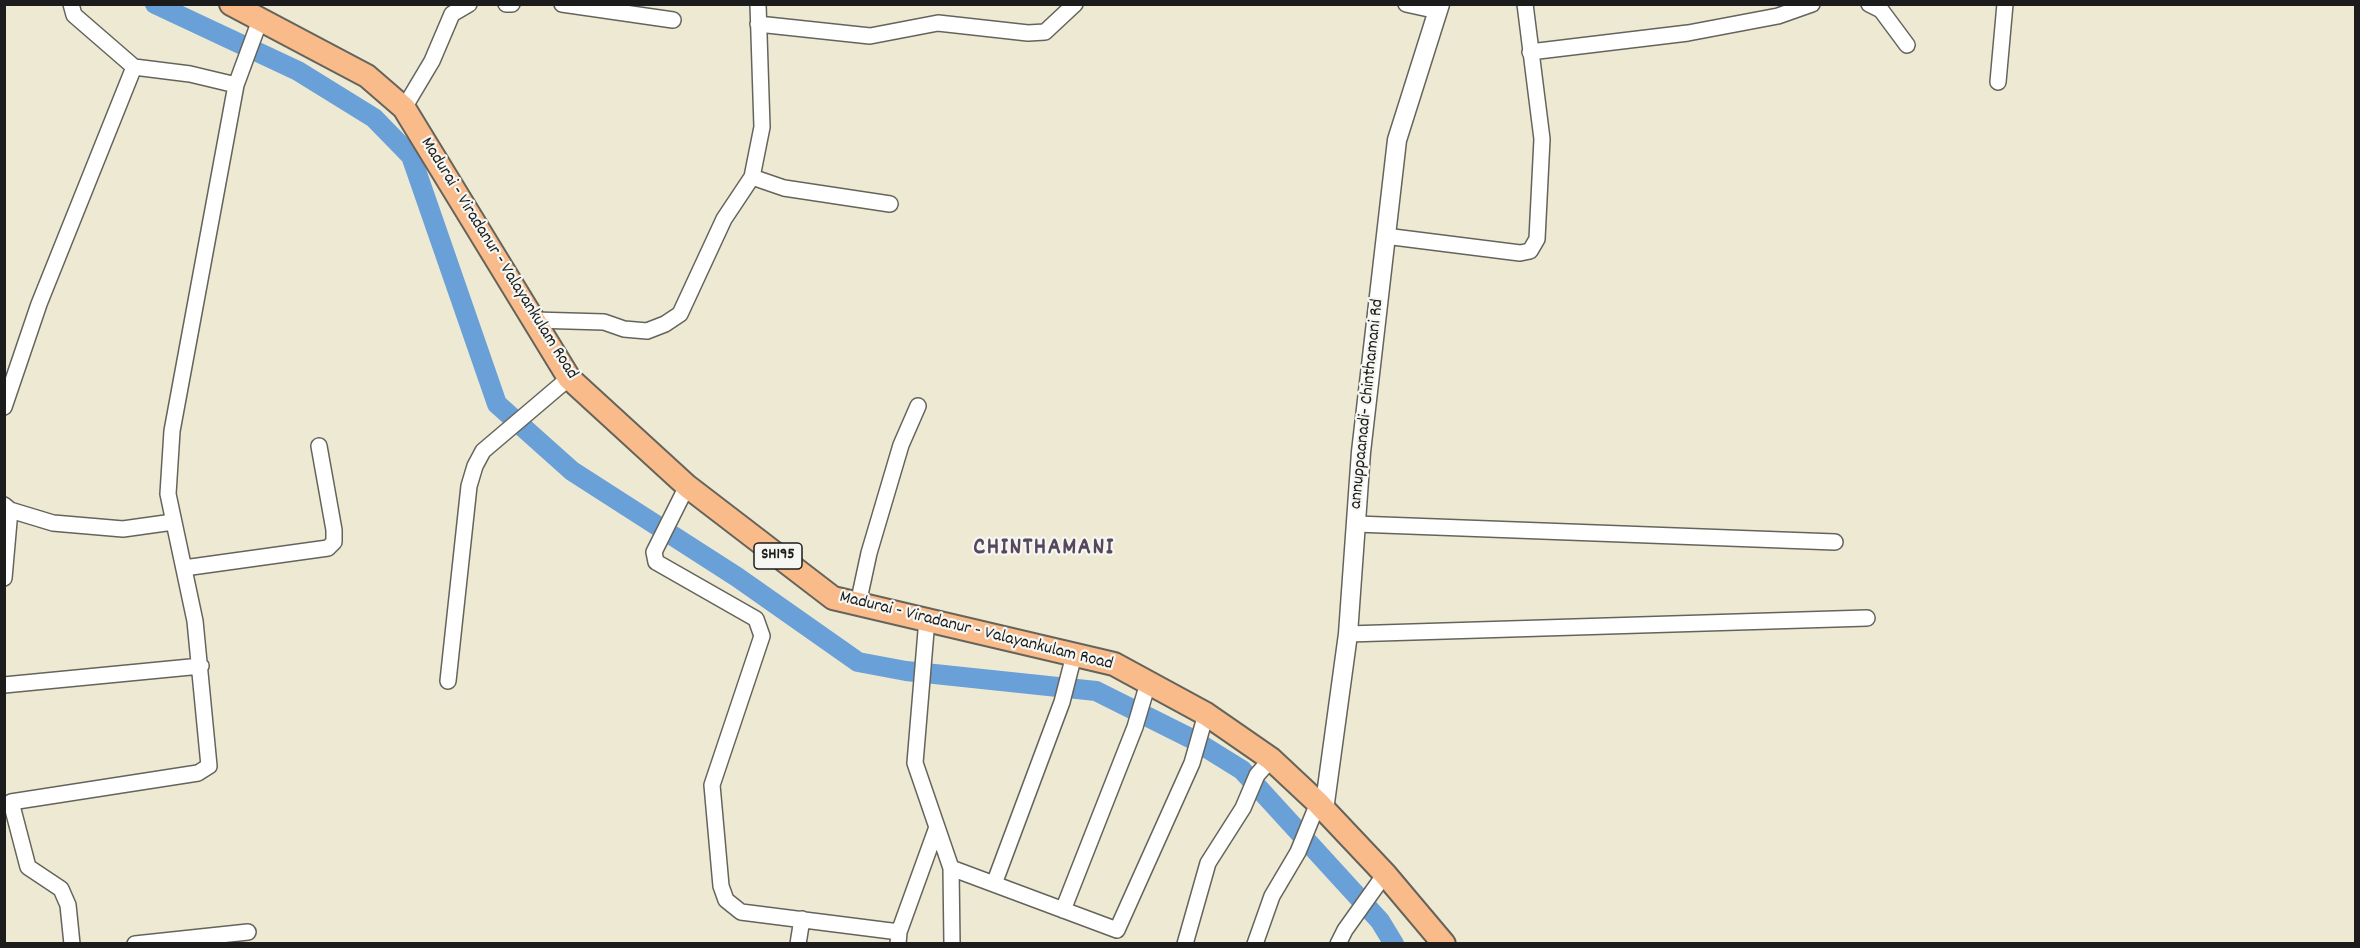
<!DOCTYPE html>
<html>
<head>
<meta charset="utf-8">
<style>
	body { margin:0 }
	#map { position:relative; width:2360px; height:948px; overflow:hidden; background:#ede9d3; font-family:Dekko,sans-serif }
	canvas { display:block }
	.frame { position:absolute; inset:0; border:6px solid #1c1c1c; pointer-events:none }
</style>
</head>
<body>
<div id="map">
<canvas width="2360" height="948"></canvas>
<div class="frame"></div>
</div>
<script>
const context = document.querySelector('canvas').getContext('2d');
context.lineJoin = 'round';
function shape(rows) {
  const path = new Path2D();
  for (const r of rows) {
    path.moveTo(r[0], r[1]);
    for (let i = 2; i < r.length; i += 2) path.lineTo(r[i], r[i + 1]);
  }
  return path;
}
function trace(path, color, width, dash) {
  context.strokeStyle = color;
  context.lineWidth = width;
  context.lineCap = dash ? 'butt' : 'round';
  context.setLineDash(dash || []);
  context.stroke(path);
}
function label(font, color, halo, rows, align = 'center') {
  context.font = font + ' Dekko,sans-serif';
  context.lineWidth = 4.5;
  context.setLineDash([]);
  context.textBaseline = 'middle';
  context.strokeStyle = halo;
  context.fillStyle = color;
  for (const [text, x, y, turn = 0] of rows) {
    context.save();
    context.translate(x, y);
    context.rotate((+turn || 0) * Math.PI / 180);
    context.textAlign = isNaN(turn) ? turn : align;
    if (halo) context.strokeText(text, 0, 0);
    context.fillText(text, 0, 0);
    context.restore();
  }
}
trace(shape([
	[155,4,298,71,374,118,411,156,497,404,572,471,737,577,858,662,906,671,1096,691,1192,739,1242,770,1380,921,1394,944]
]), '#69a0d7', 20);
const minor = shape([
	[506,4,512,4],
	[562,4,673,20],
	[1406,4,1438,11],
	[1869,4,1881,10,1907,45],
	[758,24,870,36,938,23,1028,33,1045,32,1075,4],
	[1530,52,1688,33,1778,16,1812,4],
	[134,67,190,74,236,85],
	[1998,82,2005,4],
	[404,108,432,61,452,14,469,4],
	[752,177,784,188,890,204],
	[1385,236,1520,253,1530,251,1537,239,1542,139,1525,4],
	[534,320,604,322,624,329,647,331,665,324,680,314,724,219,752,177,762,127,758,4],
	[4,407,39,304,134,67,74,15,71,4],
	[687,486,654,552,656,562,756,619,762,636,712,785,721,886,726,900,741,912,899,932],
	[4,505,10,510,53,523,123,529,173,522],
	[1356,524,1835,542],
	[184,568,328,548,334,542,334,530,319,446],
	[4,578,10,510],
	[858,604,869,553,901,445,918,406],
	[927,619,915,763,951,868,952,944],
	[1348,634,1867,618],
	[448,681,469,486,475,466,483,451,569,378],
	[4,685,201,666],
	[951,868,1117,930,1192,763,1206,714],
	[994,884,1062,702,1074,655],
	[1063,910,1135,727,1148,683],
	[72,944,68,905,61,889,28,867,11,802,198,773,209,766,195,621,168,494,172,431,236,85,260,20],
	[135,944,248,932],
	[798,944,802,919],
	[898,944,899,932,937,827],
	[1185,944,1208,863,1243,808,1257,775,1271,759],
	[1255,944,1272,896,1298,852,1318,803],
	[1338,944,1345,930,1385,874]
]);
const tertiary = shape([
	[1324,810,1348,634,1361,452,1397,140,1440,4]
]);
const primary = shape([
	[231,4,367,76,404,108,569,378,687,486,833,598,1114,664,1206,714,1271,759,1318,803,1385,874,1444,944]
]);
trace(minor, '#65645c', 18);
trace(tertiary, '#65645c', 21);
trace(primary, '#65645c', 26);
trace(minor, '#fff', 15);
trace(tertiary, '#fff', 18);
trace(primary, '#fabb8b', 22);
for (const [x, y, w] of [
	[778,556,48]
]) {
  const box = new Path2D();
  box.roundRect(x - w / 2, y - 13, w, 26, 4.5);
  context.fillStyle = '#f6f6f2';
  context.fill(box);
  trace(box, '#1c1c1c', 1.5);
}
label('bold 16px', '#1c1c1c', null, [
	["SH195",778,556]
]);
label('18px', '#1c1c1c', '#f6f6f2', [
	["Madurai - Viradanur - Valayankulam Road",498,259,58],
	["annuppaanadi- Chinthamani Rd",1368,404,-84],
	["Madurai - Viradanur - Valayankulam Road",976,632,14]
]);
context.letterSpacing = '1.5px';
label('bold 24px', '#56475c', '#f6f6f2', [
	["CHINTHAMANI",1044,550]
]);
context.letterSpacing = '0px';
</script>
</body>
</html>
